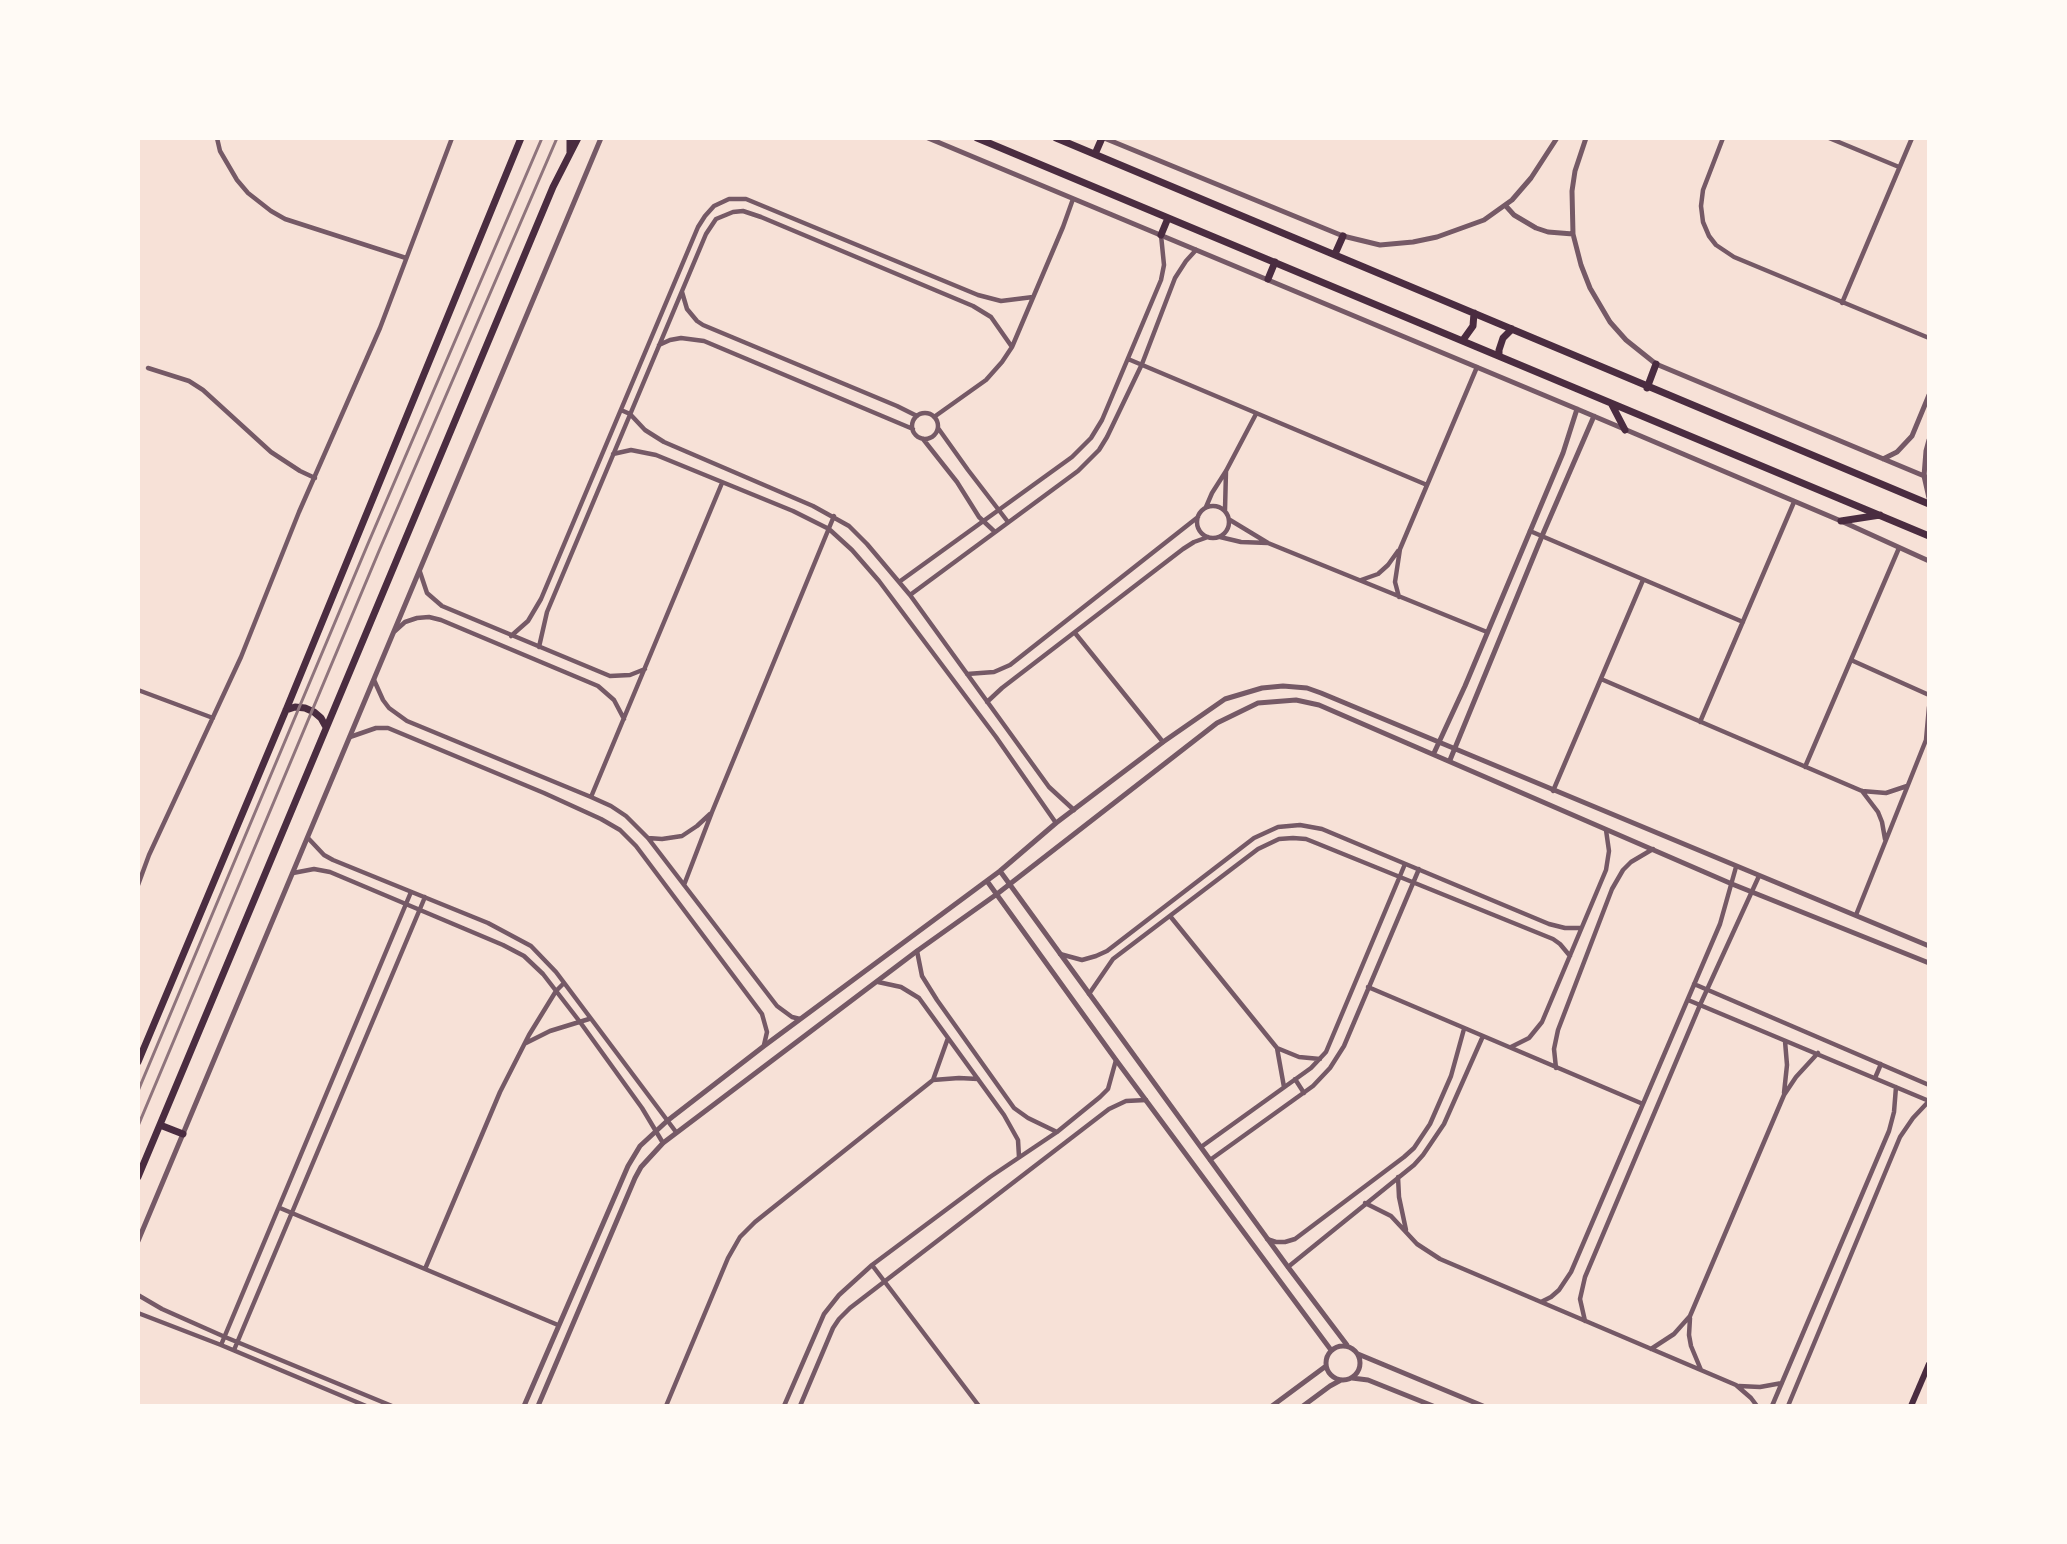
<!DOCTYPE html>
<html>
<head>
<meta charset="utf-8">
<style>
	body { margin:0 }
	#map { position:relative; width:2067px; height:1544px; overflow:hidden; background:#f7e1d7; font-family:Karla,sans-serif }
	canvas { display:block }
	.frame { position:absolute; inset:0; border:140px solid #fffaf5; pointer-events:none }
</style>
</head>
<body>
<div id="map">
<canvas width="2067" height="1544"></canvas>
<div class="frame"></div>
</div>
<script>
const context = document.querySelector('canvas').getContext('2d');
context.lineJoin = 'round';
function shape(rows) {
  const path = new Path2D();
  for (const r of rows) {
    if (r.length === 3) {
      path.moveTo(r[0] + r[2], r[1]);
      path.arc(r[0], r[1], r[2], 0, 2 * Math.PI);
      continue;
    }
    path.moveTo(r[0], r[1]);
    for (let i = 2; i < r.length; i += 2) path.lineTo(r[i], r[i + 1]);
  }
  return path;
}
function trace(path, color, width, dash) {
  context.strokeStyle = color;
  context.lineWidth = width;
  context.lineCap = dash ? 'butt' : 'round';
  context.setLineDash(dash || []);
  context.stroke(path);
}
trace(shape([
	[217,138,220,151,237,180,248,193,271,211,285,219,406,258],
	[1723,138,1703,190,1701,206,1703,222,1709,236,1716,245,1734,257,1929,338],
	[1829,138,1899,167],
	[682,292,687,309,697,321,703,325,897,406,917,416],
	[1842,303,1912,138],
	[659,345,670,340,681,338,704,341,913,429],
	[1128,359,1427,485],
	[148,368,189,381,203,390,271,452,300,471,315,478],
	[621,410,630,414,645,430,664,442,813,506,849,526,867,544,910,595,1049,787,1074,810],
	[925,426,13],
	[934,417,986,380,1002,362,1012,347,1063,227,1073,199],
	[938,428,968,470,1008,522],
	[923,439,957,482,979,517,995,532],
	[613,454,631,450,656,455,793,511,829,529,852,550,879,581,996,737,1056,823],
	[1213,522,16],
	[1206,507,1212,493,1226,471,1256,414],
	[1225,510,1226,471],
	[1230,520,1268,543,1487,632],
	[1530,531,1743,622],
	[1220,537,1241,542,1268,543],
	[420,572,427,593,442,606,610,676,630,675,645,669],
	[1361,580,1378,574,1388,565,1398,551],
	[899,582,1072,457,1091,438,1102,420,1161,280,1164,265,1161,235],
	[910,595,1078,471,1099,450,1107,437,1142,364,1175,278,1186,261,1196,250],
	[1399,597,1395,582,1400,549,1477,367],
	[395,631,405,622,417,618,429,617,441,620,598,686,614,700,624,719],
	[1075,633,1163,742],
	[511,636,528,621,541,599,698,227,705,216,714,206,729,199,746,199,978,295,1001,301,1033,297],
	[539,647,547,612,706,234,716,219,733,212,743,211,761,217,973,306,991,317,1012,347],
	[1851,660,1929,695],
	[967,674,994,672,1010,665,1198,517],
	[1601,679,1862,791,1886,793,1907,786],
	[374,680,383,700,389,708,407,721,591,797,611,806,626,816,648,838,777,1006,792,1017,800,1019],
	[138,690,213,718],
	[987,702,1002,688,1183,549,1194,542,1208,537],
	[1700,722,1794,502],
	[350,737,376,728,388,728,544,793,601,819,620,830,636,846,762,1014,767,1032,764,1045],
	[1805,767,1899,548],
	[1553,791,1643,580],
	[1862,791,1878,812,1882,822,1885,839],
	[591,797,722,483],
	[308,838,324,855,333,860,488,923,531,946,556,972,676,1132],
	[648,838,662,839,682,836,697,826,710,814],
	[293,873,314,869,330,872,503,945,524,956,543,974,580,1022,642,1108,663,1143],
	[138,885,149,855,241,657,299,512,380,328,452,138],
	[684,885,712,812,834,516],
	[1856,915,1926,740,1929,707],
	[1170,916,1277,1048,1284,1087],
	[917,951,922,976,937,1000,1014,1108,1028,1118,1057,1132],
	[1060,954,1082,960,1096,956,1107,951,1254,838,1278,827,1300,825,1322,829,1549,924,1565,928,1581,928],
	[878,982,901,987,919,998,1004,1115,1018,1140,1019,1157],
	[1694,984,1929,1085],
	[1368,987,1643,1104],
	[1089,994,1113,959,1258,849,1279,839,1293,838,1306,839,1316,843,1553,939,1560,944,1570,956],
	[1688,1000,1929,1101],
	[526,1043,550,1031,589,1019],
	[1511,1047,1529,1038,1542,1022,1606,870,1609,851,1606,830],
	[1277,1048,1299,1057,1320,1059],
	[1556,1068,1554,1049,1558,1030,1612,889,1623,870,1631,862,1653,849],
	[1875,1078,1881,1064],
	[1295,1079,1304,1093],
	[933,1080,959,1078,978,1079],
	[1784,1093,1787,1065,1785,1041],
	[1201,1147,1311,1068,1326,1052,1405,864],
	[1210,1160,1313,1086,1330,1068,1344,1046,1419,869],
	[1398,1177,1399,1197,1406,1230],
	[1365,1203,1391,1216,1417,1244,1440,1259,1736,1385,1751,1398,1757,1406],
	[280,1208,558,1325],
	[1267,1239,1276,1242,1285,1242,1295,1239,1404,1157,1414,1148,1430,1124,1451,1076,1464,1029],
	[872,1265,979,1406],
	[1288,1267,1414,1165,1423,1155,1444,1124,1483,1036],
	[425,1269,500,1092,529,1035,556,991,564,983],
	[138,1295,162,1309,225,1337,392,1406],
	[1541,1302,1551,1297,1559,1290,1571,1272,1720,924,1736,867],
	[138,1313,221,1345,366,1406],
	[1690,1318,1689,1335,1691,1346,1701,1370],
	[1585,1321,1580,1299,1585,1277,1700,1005,1759,876],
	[221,1345,411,892],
	[1651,1349,1674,1334,1690,1316,1784,1095,1796,1077,1818,1053],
	[234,1350,425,897],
	[1739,1386,1760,1387,1782,1383],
	[666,1406,728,1258,740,1237,755,1222,933,1080,948,1038],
	[784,1406,824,1314,839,1295,872,1265,990,1177,1057,1132,1100,1097,1108,1089,1116,1060],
	[800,1406,833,1328,839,1319,850,1308,1109,1109,1126,1101,1146,1100],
	[1772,1406,1889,1131,1894,1112,1896,1087],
	[1788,1406,1900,1137,1913,1118,1929,1101]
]), '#755966', 4.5);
trace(shape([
	[928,138,1577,409,1841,521,1929,561],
	[1104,138,1343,236,1380,245,1413,242,1437,237,1484,220,1512,200,1531,178,1557,138],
	[1586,138,1575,171,1572,191,1573,234,1581,265,1590,288,1610,322,1626,340,1656,364,1929,478],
	[1505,205,1514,215,1536,228,1548,232,1573,234],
	[1929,440,1926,451,1924,476,1929,498],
	[1883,459,1897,452,1912,436,1929,395],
	[1434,753,1465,686,1563,453,1577,409],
	[1450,760,1542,536,1594,416],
	[1000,871,1288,1267,1347,1345],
	[987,881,1116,1060,1331,1350],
	[138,1241,601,138],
	[1343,1363,17],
	[1358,1354,1483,1406],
	[1352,1378,1368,1380,1433,1406],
	[524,1406,628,1166,640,1146,667,1121,764,1046,1000,871,1056,823,1163,742,1225,699,1262,688,1283,686,1307,688,1321,693,1929,946],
	[538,1406,635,1178,641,1167,663,1143,917,951,997,894,1217,723,1258,703,1296,700,1319,705,1732,884,1929,963],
	[1272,1406,1326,1366],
	[1303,1406,1330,1386,1341,1380]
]), '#755966', 5);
trace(shape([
	[1911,1406,1929,1364]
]), '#4a2c40', 6);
trace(shape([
	[977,138,1929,536],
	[1056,138,1929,504],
	[1095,154,1102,138],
	[1161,235,1168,218],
	[1335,254,1343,236],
	[1268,279,1275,262],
	[1463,340,1473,326,1474,313],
	[1499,356,1499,350,1503,338,1512,329],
	[1647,388,1656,364],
	[1612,405,1625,430],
	[1841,521,1880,515]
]), '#4a2c40', 7);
trace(shape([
	[570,138,570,152],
	[286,710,295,707,305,708,314,712,321,718,326,727],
	[138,1062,286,710,521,138],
	[160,1125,183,1134],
	[138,1177,553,187,578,138]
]), '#4a2c40', 7);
trace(shape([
	[138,1091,367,546,542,138],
	[138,1126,379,551,557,138]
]), '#8f747c', 3);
</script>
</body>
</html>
